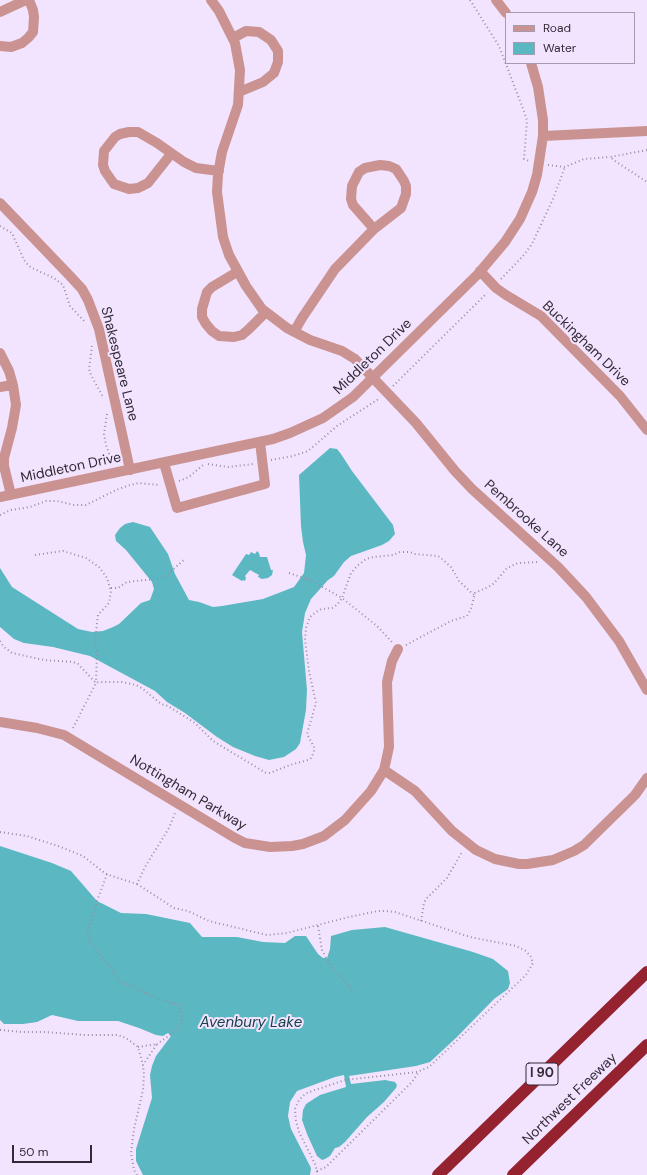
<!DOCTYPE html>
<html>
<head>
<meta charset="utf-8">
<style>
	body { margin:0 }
	#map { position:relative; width:647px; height:1175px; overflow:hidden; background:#f2e4fe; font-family:"DM Sans",sans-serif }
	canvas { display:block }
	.legend { position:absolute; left:505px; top:12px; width:130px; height:52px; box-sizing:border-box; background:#f2e4fe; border:1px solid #a59aae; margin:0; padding:5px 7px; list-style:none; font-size:12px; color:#322b37 }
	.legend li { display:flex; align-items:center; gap:8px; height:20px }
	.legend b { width:20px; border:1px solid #a59aae }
	.scale { position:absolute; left:12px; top:1145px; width:80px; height:18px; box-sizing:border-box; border:2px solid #322b37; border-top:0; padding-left:5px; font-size:12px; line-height:14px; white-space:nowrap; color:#322b37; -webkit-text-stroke:3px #f2e4fe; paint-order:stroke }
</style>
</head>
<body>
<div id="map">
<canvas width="647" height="1175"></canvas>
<ul class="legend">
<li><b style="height:5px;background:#ca9392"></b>Road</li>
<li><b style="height:11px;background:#5bb8c3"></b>Water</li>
</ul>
<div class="scale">50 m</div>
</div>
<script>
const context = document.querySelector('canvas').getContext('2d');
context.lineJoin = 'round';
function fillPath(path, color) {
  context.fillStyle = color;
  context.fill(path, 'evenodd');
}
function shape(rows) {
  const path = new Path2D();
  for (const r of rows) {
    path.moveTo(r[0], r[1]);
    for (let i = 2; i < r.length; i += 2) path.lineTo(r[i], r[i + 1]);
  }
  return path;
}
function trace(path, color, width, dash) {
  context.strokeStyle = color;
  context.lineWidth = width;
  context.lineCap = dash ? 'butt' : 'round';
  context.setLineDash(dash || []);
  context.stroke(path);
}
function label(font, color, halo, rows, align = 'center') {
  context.font = font + ' "DM Sans",sans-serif';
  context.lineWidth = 4;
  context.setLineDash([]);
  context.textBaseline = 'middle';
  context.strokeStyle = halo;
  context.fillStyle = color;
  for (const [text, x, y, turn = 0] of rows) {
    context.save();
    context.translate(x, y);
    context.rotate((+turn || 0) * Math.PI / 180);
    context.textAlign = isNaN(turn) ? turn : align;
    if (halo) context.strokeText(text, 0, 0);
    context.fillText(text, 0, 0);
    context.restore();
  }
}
fillPath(shape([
	[330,448,337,449,341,454,352,471,393,525,395,534,389,541,382,545,351,556,344,562,334,576,328,580,311,599,305,613,302,632,307,690,306,710,300,743,296,749,284,757,269,760,255,756,233,747,217,737,185,713,167,702,155,691,90,656,53,647,24,643,14,639,0,627,0,568,12,587,78,629,92,632,103,631,113,627,119,624,141,603,150,600,154,589,152,582,126,550,116,541,115,535,120,528,125,524,133,522,150,527,168,554,175,574,189,600,199,602,213,607,222,606,263,599,294,587,304,573,306,555,303,542,301,526,299,475],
	[257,551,259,553,260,557,267,557,271,570,273,570,272,575,268,578,262,579,258,577,259,575,250,570,245,576,246,578,245,581,243,580,242,581,232,575,246,554,249,555,251,552,255,554],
	[0,846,52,863,71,871,97,901,121,913,146,914,190,923,202,937,237,937,263,942,285,943,295,936,306,936,318,954,323,958,327,958,330,949,331,936,352,930,385,927,473,952,493,959,508,971,510,983,508,989,494,999,457,1037,430,1062,416,1066,349,1076,351,1084,385,1080,395,1082,397,1085,396,1088,384,1102,367,1117,345,1142,339,1147,335,1148,330,1156,325,1159,322,1160,317,1156,307,1134,302,1120,303,1110,306,1104,320,1095,346,1087,344,1075,335,1077,297,1091,290,1102,288,1116,291,1129,311,1168,310,1175,143,1175,136,1161,136,1149,152,1098,150,1075,152,1066,156,1056,171,1036,168,1033,163,1036,156,1035,139,1028,118,1021,78,1021,52,1015,37,1022,23,1024,4,1024,0,1020]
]), '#5bb8c3');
trace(shape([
	[470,0,499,46,525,114,527,121,524,159,529,161],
	[647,150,610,157,618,163,647,182],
	[548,165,565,167,584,159,610,157],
	[0,226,12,233,24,260,29,266,34,269,54,278,63,285,70,306,85,322],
	[501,279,523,256,532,244,553,199,565,167],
	[92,346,89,369,91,375,103,397],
	[393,386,487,293],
	[107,414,104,434,106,445,112,462],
	[271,460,293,456,308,451,337,426,380,398],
	[208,464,228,467,253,464],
	[179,481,189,477,203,465],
	[0,515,11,510,30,507,46,501,57,501,74,505,86,505,116,490,130,485,139,483,159,485],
	[35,555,63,551,86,558,99,567,107,578,111,591,109,603,98,615,97,622,95,646,97,653,96,683],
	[289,573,310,580,342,598,351,573,357,566,366,559,374,557,393,555,400,552,410,552,415,554,438,556,442,559,451,567,459,581,474,595],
	[111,588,118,588,127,582,163,578,185,559],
	[0,641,4,647,12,653,44,660,73,662,78,664,96,683],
	[406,645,451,621,467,616,471,609,475,593,492,585,497,580,507,568,518,563,537,562],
	[73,728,96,683,99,682,122,682,136,685,143,689,161,704,168,706,195,723,213,741,266,773,270,773,290,765,308,760,311,758,314,752,314,747,307,734,316,703,309,671,305,640,306,628,310,617,316,612,321,609,332,608,337,605,342,598,377,626,392,642],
	[0,832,27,836,58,846,83,856,106,874,137,884,145,867,169,828,175,813],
	[107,874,97,901,87,937,120,981,149,995,179,1005,183,1022,170,1035,157,1044],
	[137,884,174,908,188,911,209,921,267,935,287,933,349,917,378,911,386,911,395,912,470,937,516,946,526,951,531,957,533,963,526,975,429,1067,417,1072,345,1080,312,1091,305,1094,299,1100,295,1109,296,1121,299,1132,315,1164,317,1171,316,1175],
	[421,921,424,903,426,899,447,878,462,852],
	[318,926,322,950,326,958,332,968,348,984,352,992],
	[0,1030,22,1032,45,1032,85,1035,118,1035,126,1038,138,1047,143,1065,157,1044,138,1047],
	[317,1171,326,1167,332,1161,412,1082,418,1073],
	[137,1175,134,1170,131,1153,134,1129,143,1090,144,1074,143,1065]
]), '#998ea2', 2, [1, 3]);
trace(shape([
	[211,0,219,11,235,43,240,70,238,105,222,152,218,174,217,192,223,237,229,255,246,286,262,309,287,328,310,340,342,351,355,359,416,423,455,471,472,489,558,567,586,597,619,641,647,690],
	[496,0,506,13],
	[0,12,26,0],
	[233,38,246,31,259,32,271,40,278,51,278,62,274,73,263,82,239,92],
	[0,46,11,47,22,43,28,38,33,32,34,17,33,10,29,0],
	[543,136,647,131],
	[171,154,148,183,138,188,129,189,114,184,105,171,103,165,104,151,115,137,120,134,129,132,138,132,157,143,184,162,196,168,219,171],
	[0,203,70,276,82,289,88,300,99,329,130,470],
	[480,271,496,288,506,295,541,316,620,396,647,430],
	[237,272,212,287,207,292,202,309,202,317,206,324,212,331,219,336,234,337,242,335,249,329,266,312],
	[294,332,302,318,335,269,374,229,401,208,406,194,406,186,404,181,396,169,389,166,380,165,365,168,359,172,352,186,351,199,353,205,374,229],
	[0,353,9,371,13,385,16,405,12,428,4,458,4,466,11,495],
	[0,387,13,385],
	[164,463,177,508,265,484,260,442],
	[0,497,273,439,290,433,323,418,353,397,478,274,505,242,520,219,532,192,537,175,543,136,543,120,538,87,531,63],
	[0,722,37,728,64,735,235,838,245,843,270,847,292,846,303,844,324,836,345,820,371,791,384,770,389,747,387,682,392,661,398,649],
	[384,770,415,791,452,831,476,850,495,859,519,864,527,864,553,860,574,851,584,845,635,795,647,778]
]), '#ca9392', 10);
trace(shape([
	[438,1175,647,972],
	[513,1175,647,1045]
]), '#95222f', 12);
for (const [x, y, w] of [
	[542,1074,32]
]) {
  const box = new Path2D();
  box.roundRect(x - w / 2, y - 11, w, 22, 3);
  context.fillStyle = '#f2e4fe';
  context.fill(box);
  trace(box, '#322b37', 1);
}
label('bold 13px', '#322b37', null, [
	["I 90",542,1074]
]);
label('14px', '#322b37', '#f2e4fe', [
	["Buckingham Drive",586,344,44],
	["Middleton Drive",373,357,-44],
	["Shakespeare Lane",119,364,76],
	["Middleton Drive",71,468,-12],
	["Pembrooke Lane",526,519,42],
	["Nottingham Parkway",188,793,31],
	["Northwest Freeway",570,1099,-44]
]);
label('italic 15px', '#164147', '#f2e4fe', [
	["Avenbury Lake",251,1023]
]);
</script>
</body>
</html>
